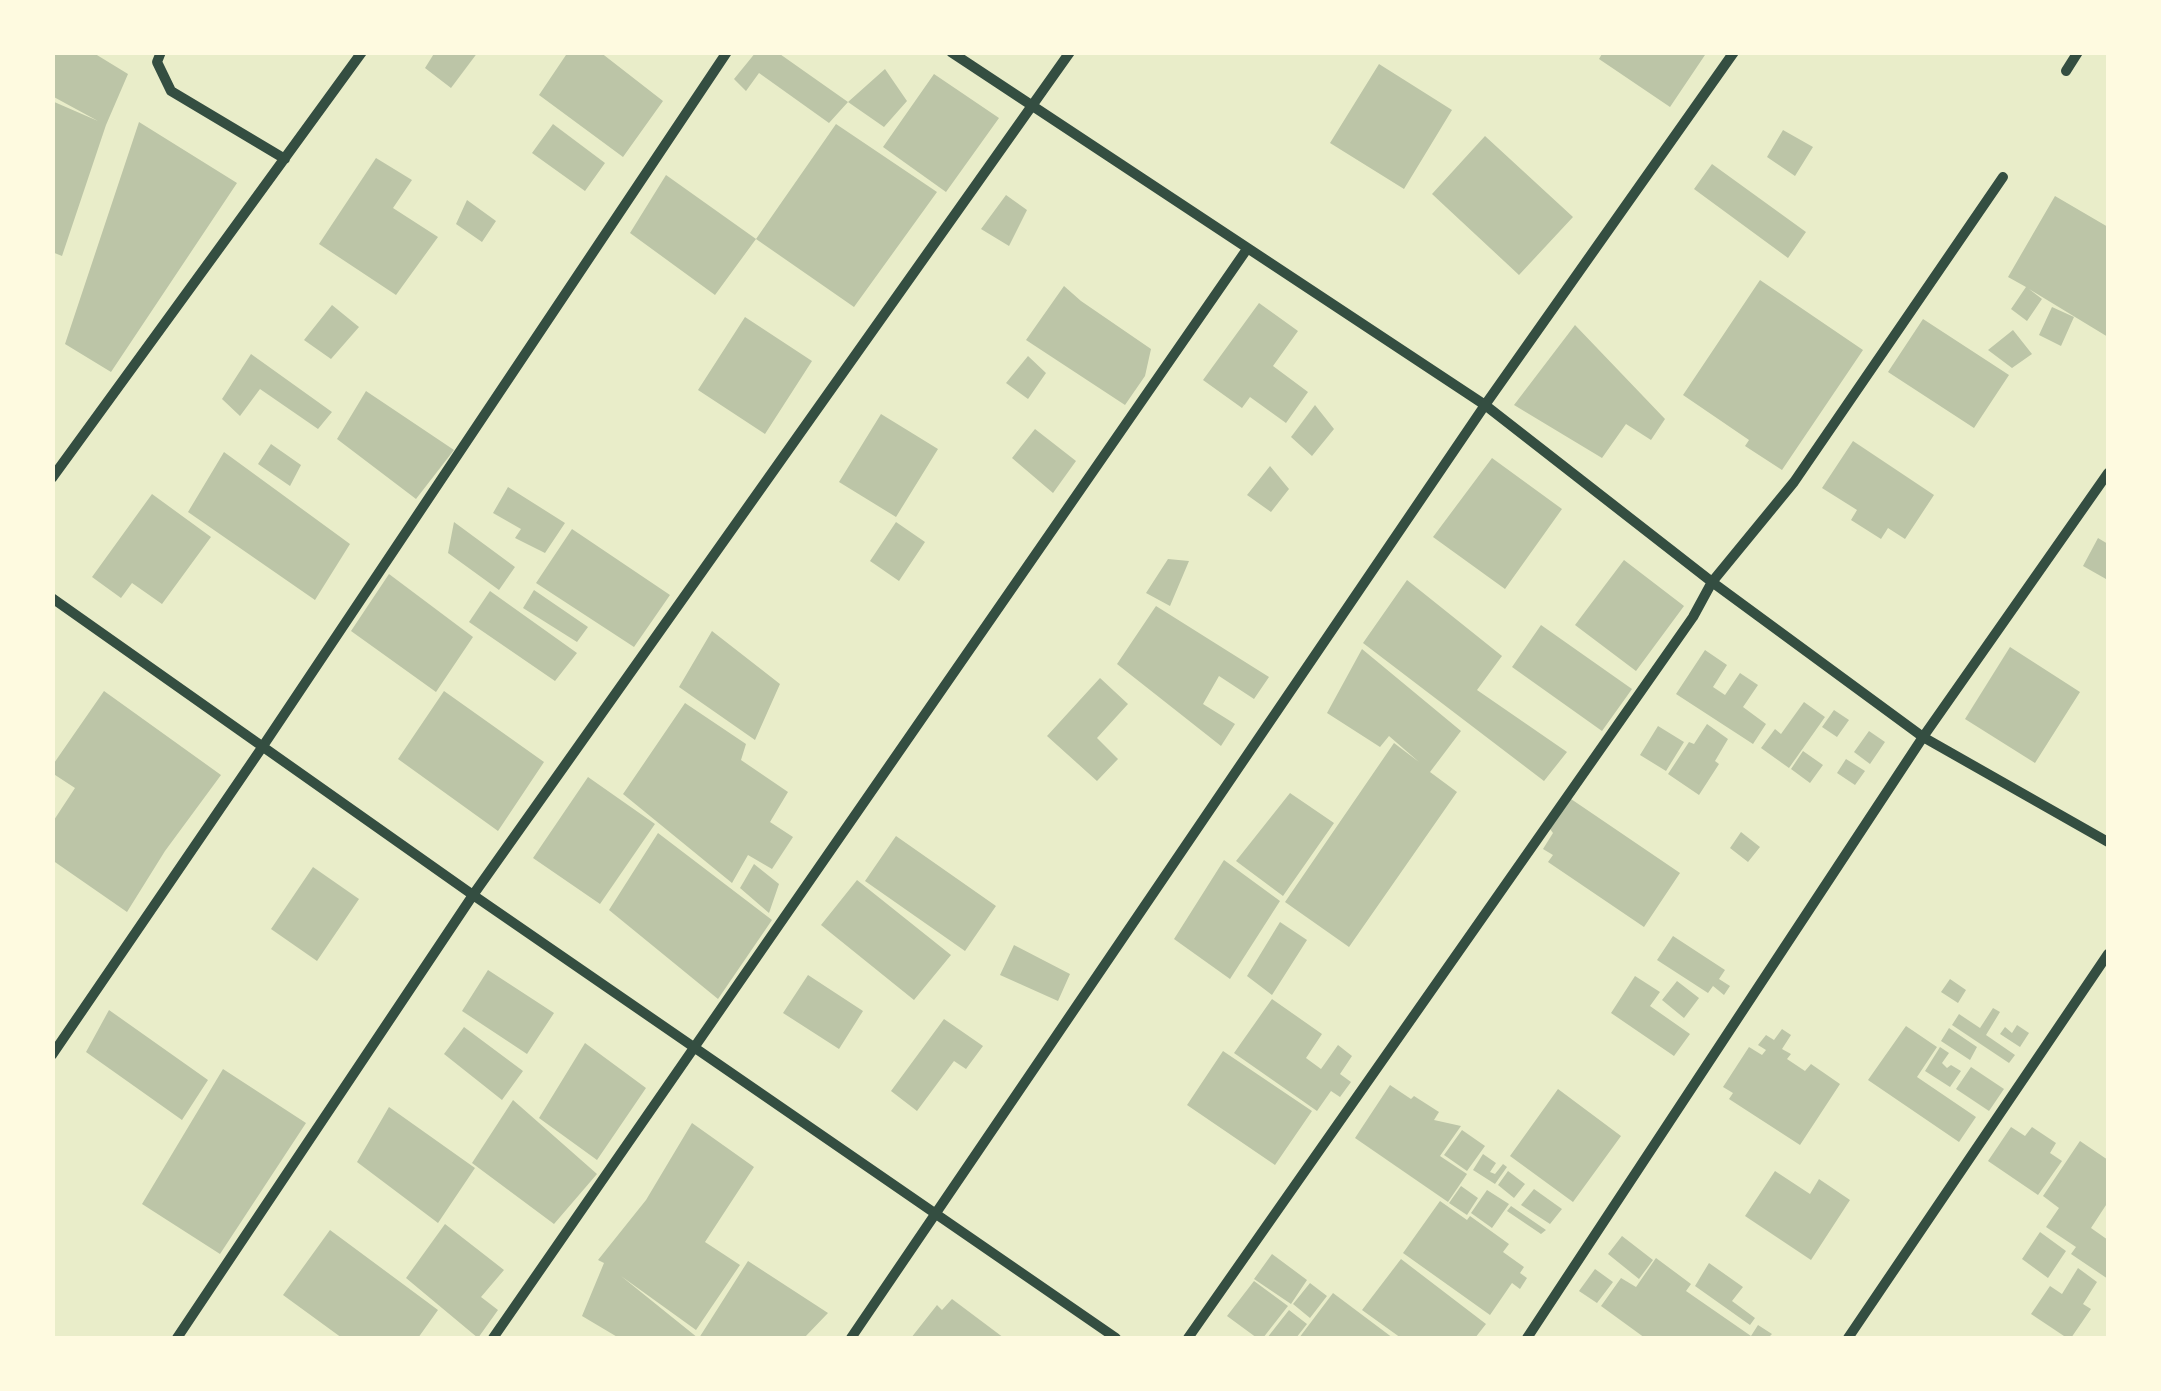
<!DOCTYPE html>
<html>
<head>
<meta charset="utf-8">
<style>
	body { margin:0 }
	#map { position:relative; width:2161px; height:1391px; overflow:hidden; background:#e9edc9; font-family:Lato,sans-serif }
	canvas { display:block }
	.frame { position:absolute; inset:0; border:55px solid #fefae0; pointer-events:none }
</style>
</head>
<body>
<div id="map">
<canvas width="2161" height="1391"></canvas>
<div class="frame"></div>
</div>
<script>
const context = document.querySelector('canvas').getContext('2d');
context.lineJoin = 'round';
function fillPath(path, color) {
  context.fillStyle = color;
  context.fill(path, 'evenodd');
}
function shape(rows) {
  const path = new Path2D();
  for (const r of rows) {
    path.moveTo(r[0], r[1]);
    for (let i = 2; i < r.length; i += 2) path.lineTo(r[i], r[i + 1]);
  }
  return path;
}
function trace(path, color, width, dash) {
  context.strokeStyle = color;
  context.lineWidth = width;
  context.lineCap = dash ? 'butt' : 'round';
  context.setLineDash(dash || []);
  context.stroke(path);
}
fillPath(shape([
	[52,52,92,52,128,74,106,125,62,256,52,252,52,101,98,121,52,96],
	[435,52,478,52,451,88,425,68],
	[568,52,600,52,663,101,623,157,539,95],
	[756,52,777,52,848,102,829,123,759,73,746,91,734,79],
	[1603,52,1707,52,1670,107,1599,59],
	[1379,64,1452,110,1404,189,1330,143],
	[885,69,907,101,884,127,848,102],
	[934,74,999,118,946,192,883,147],
	[139,122,237,183,111,372,65,344],
	[553,124,605,163,585,191,532,153],
	[836,124,937,192,854,307,756,239],
	[1783,130,1813,147,1795,176,1767,157],
	[1485,136,1573,217,1519,275,1432,194],
	[376,158,412,180,393,208,438,237,396,295,319,244],
	[1712,164,1806,232,1788,258,1694,189],
	[666,175,756,239,715,295,630,233],
	[1006,195,1027,210,1009,246,981,229],
	[2055,196,2108,227,2108,337,2029,289,2042,299,2027,321,2011,309,2026,287,2008,277],
	[467,200,496,221,482,242,456,224],
	[1760,280,1863,350,1782,470,1745,446,1749,440,1683,395],
	[1064,286,1081,301,1151,349,1145,376,1125,405,1026,340],
	[1259,303,1298,331,1273,366,1308,392,1286,423,1250,397,1242,408,1203,380],
	[332,305,359,327,331,359,304,340],
	[2052,307,2074,317,2061,346,2039,335],
	[745,317,812,361,765,434,698,390],
	[1923,319,2009,375,1974,428,1888,372],
	[1575,325,1665,419,1651,440,1626,424,1602,458,1514,405],
	[2013,330,2032,354,2012,368,1988,350],
	[251,354,332,412,318,429,260,389,240,416,222,399],
	[1028,356,1046,373,1028,399,1006,383],
	[366,391,454,450,416,499,337,439],
	[1315,405,1334,429,1312,456,1291,437],
	[881,414,938,449,896,517,839,482],
	[1035,429,1076,461,1053,493,1012,458],
	[1853,441,1934,495,1905,539,1888,528,1881,539,1851,520,1857,510,1822,488],
	[271,444,301,465,290,486,258,464],
	[224,452,350,544,315,600,188,512],
	[1492,458,1562,509,1505,589,1433,537],
	[1270,466,1289,489,1271,512,1247,495],
	[508,487,565,523,545,553,515,538,521,529,493,513],
	[152,494,211,537,162,604,132,583,121,598,92,577],
	[454,522,515,567,499,590,448,553],
	[896,522,925,542,899,581,870,561],
	[572,529,670,595,634,647,536,583],
	[2098,538,2108,544,2108,574,2106,579,2083,566],
	[1168,559,1189,561,1170,606,1146,593],
	[1624,560,1684,606,1636,671,1575,625],
	[389,574,473,637,436,692,351,631],
	[1407,580,1502,656,1477,690,1567,752,1544,781,1363,643],
	[534,590,588,627,577,642,523,608],
	[490,591,577,653,555,681,469,622],
	[1156,606,1269,677,1254,699,1219,676,1203,704,1235,724,1221,746,1117,664],
	[1541,625,1632,689,1602,731,1512,667],
	[712,631,780,684,755,740,679,687],
	[2010,647,2080,692,2035,763,1965,719],
	[1362,649,1461,731,1430,772,1457,792,1349,947,1285,902,1394,743,1419,762,1389,736,1380,747,1327,713],
	[1705,650,1727,665,1713,687,1725,695,1740,673,1758,685,1743,707,1766,724,1753,744,1676,694],
	[1100,678,1128,704,1097,738,1118,759,1097,781,1047,736],
	[104,691,221,775,165,851,127,912,52,860,52,823,75,788,52,773,52,766],
	[444,691,544,762,498,831,398,759],
	[1804,702,1825,717,1789,768,1761,748,1775,729,1781,734],
	[685,703,746,744,741,760,788,792,770,822,793,837,772,869,748,855,732,883,623,794],
	[1834,710,1849,720,1837,737,1822,727],
	[1707,724,1728,739,1715,761,1719,764,1699,795,1668,774,1689,742,1694,744],
	[1658,726,1684,742,1666,771,1640,755],
	[1869,731,1885,742,1870,764,1854,752],
	[1803,751,1823,765,1810,783,1791,769],
	[1846,759,1865,771,1855,785,1837,773],
	[588,777,655,824,600,904,533,858],
	[1290,793,1334,823,1283,896,1236,861],
	[1571,799,1680,873,1644,927,1548,862,1553,855,1543,849,1553,833,1550,829],
	[1741,832,1760,847,1748,862,1730,848],
	[658,833,772,920,718,999,609,910],
	[896,836,996,906,965,951,865,881],
	[1224,860,1280,901,1230,979,1174,939],
	[754,864,779,884,769,913,740,888],
	[313,867,359,899,317,961,271,929],
	[857,880,951,955,914,1000,821,925],
	[1280,922,1307,940,1272,995,1247,976],
	[1673,936,1725,970,1719,979,1730,986,1724,995,1713,986,1708,993,1657,960],
	[1014,945,1070,974,1058,1001,1000,975],
	[488,970,554,1013,527,1054,462,1011],
	[808,975,863,1011,839,1049,783,1013],
	[1635,976,1660,992,1650,1006,1690,1034,1674,1056,1611,1013],
	[1950,979,1966,990,1958,1003,1941,992],
	[1677,981,1699,998,1684,1018,1662,1000],
	[1272,999,1322,1034,1306,1058,1321,1069,1338,1045,1352,1056,1340,1074,1351,1082,1340,1097,1331,1091,1317,1111,1234,1053],
	[1993,1008,2000,1012,1986,1035,2015,1055,2009,1063,1952,1025,1959,1014,1980,1028],
	[109,1010,208,1080,182,1120,86,1052],
	[944,1019,983,1046,966,1069,954,1061,917,1111,891,1091],
	[2017,1025,2029,1033,2020,1047,2000,1034,2005,1027,2012,1033],
	[1906,1026,1937,1047,1917,1077,1976,1117,1959,1142,1868,1080],
	[464,1027,523,1071,502,1100,444,1054],
	[1949,1028,1977,1047,1970,1060,1941,1041],
	[1782,1029,1791,1035,1782,1049,1791,1054,1787,1059,1805,1071,1811,1064,1840,1084,1800,1145,1729,1099,1733,1093,1723,1087,1749,1047,1762,1055,1766,1050,1758,1045,1766,1035,1774,1040],
	[585,1043,646,1088,597,1160,539,1118],
	[1940,1047,1949,1053,1942,1063,1947,1068,1951,1065,1961,1071,1950,1087,1925,1071],
	[1223,1051,1312,1111,1275,1165,1187,1105],
	[1971,1067,2004,1089,1989,1111,1956,1089],
	[223,1069,306,1123,220,1254,142,1204],
	[1390,1085,1411,1099,1414,1096,1439,1112,1434,1120,1461,1126,1440,1156,1467,1174,1448,1202,1355,1138],
	[1558,1089,1621,1136,1573,1202,1510,1156],
	[513,1100,597,1174,554,1224,472,1163],
	[389,1107,475,1168,438,1223,357,1162],
	[692,1123,754,1167,705,1242,740,1265,696,1330,621,1276,698,1338,619,1338,582,1316,604,1263,598,1260,646,1200],
	[2011,1127,2025,1136,2032,1127,2056,1143,2050,1153,2062,1161,2038,1195,1988,1161],
	[1462,1130,1485,1146,1467,1171,1444,1155],
	[2080,1141,2108,1160,2108,1202,2091,1228,2108,1240,2108,1279,2071,1254,2076,1247,2046,1227,2059,1208,2043,1196],
	[1483,1154,1496,1163,1490,1172,1495,1174,1503,1164,1507,1167,1495,1184,1473,1170],
	[1508,1171,1525,1184,1514,1198,1498,1185],
	[1775,1171,1810,1194,1819,1179,1850,1200,1811,1260,1745,1216],
	[1461,1186,1478,1198,1467,1215,1449,1203],
	[1534,1189,1562,1209,1550,1224,1521,1205],
	[1487,1190,1509,1204,1492,1228,1471,1213],
	[1440,1201,1467,1220,1470,1216,1509,1244,1503,1252,1524,1267,1520,1273,1527,1278,1520,1289,1512,1283,1490,1315,1403,1253],
	[1511,1206,1546,1230,1541,1234,1507,1211],
	[445,1224,504,1270,481,1297,498,1310,478,1338,406,1278],
	[330,1230,438,1310,418,1338,342,1338,283,1295],
	[2040,1232,2066,1251,2048,1278,2022,1259],
	[1622,1236,1653,1260,1639,1279,1608,1254],
	[1272,1254,1307,1280,1291,1304,1254,1279],
	[1656,1258,1691,1284,1686,1291,1751,1336,1758,1325,1772,1334,1768,1338,1645,1338,1601,1306,1621,1278,1636,1287],
	[1401,1259,1486,1324,1475,1338,1401,1338,1362,1310],
	[748,1261,828,1313,804,1338,699,1338],
	[1709,1263,1743,1287,1732,1301,1755,1318,1750,1325,1695,1286],
	[2078,1268,2097,1282,2083,1304,2091,1309,2071,1338,2067,1338,2031,1314,2050,1286,2062,1294],
	[1595,1269,1613,1282,1597,1303,1579,1291],
	[1254,1281,1288,1306,1263,1338,1257,1338,1227,1316],
	[1310,1283,1327,1296,1310,1318,1293,1304],
	[1333,1293,1393,1338,1299,1338],
	[952,1299,1004,1338,911,1338,937,1305,942,1310],
	[1289,1310,1307,1324,1296,1338,1267,1338]
]), '#bcc5a7');
trace(shape([
	[161,52,157,62,171,91,285,159],
	[951,52,1485,405,1712,582,1923,737,2108,842],
	[2066,71,2078,52],
	[52,478,362,52],
	[52,598,473,895,1116,1338],
	[52,1055,263,746,727,52],
	[177,1338,473,895,1070,52],
	[493,1338,1247,249],
	[851,1338,1485,405,1734,52],
	[1188,1338,1693,617,1712,582,1794,482,2003,177],
	[1527,1338,1923,737,2108,473],
	[1848,1338,2108,954]
]), '#344e41', 10);
</script>
</body>
</html>
